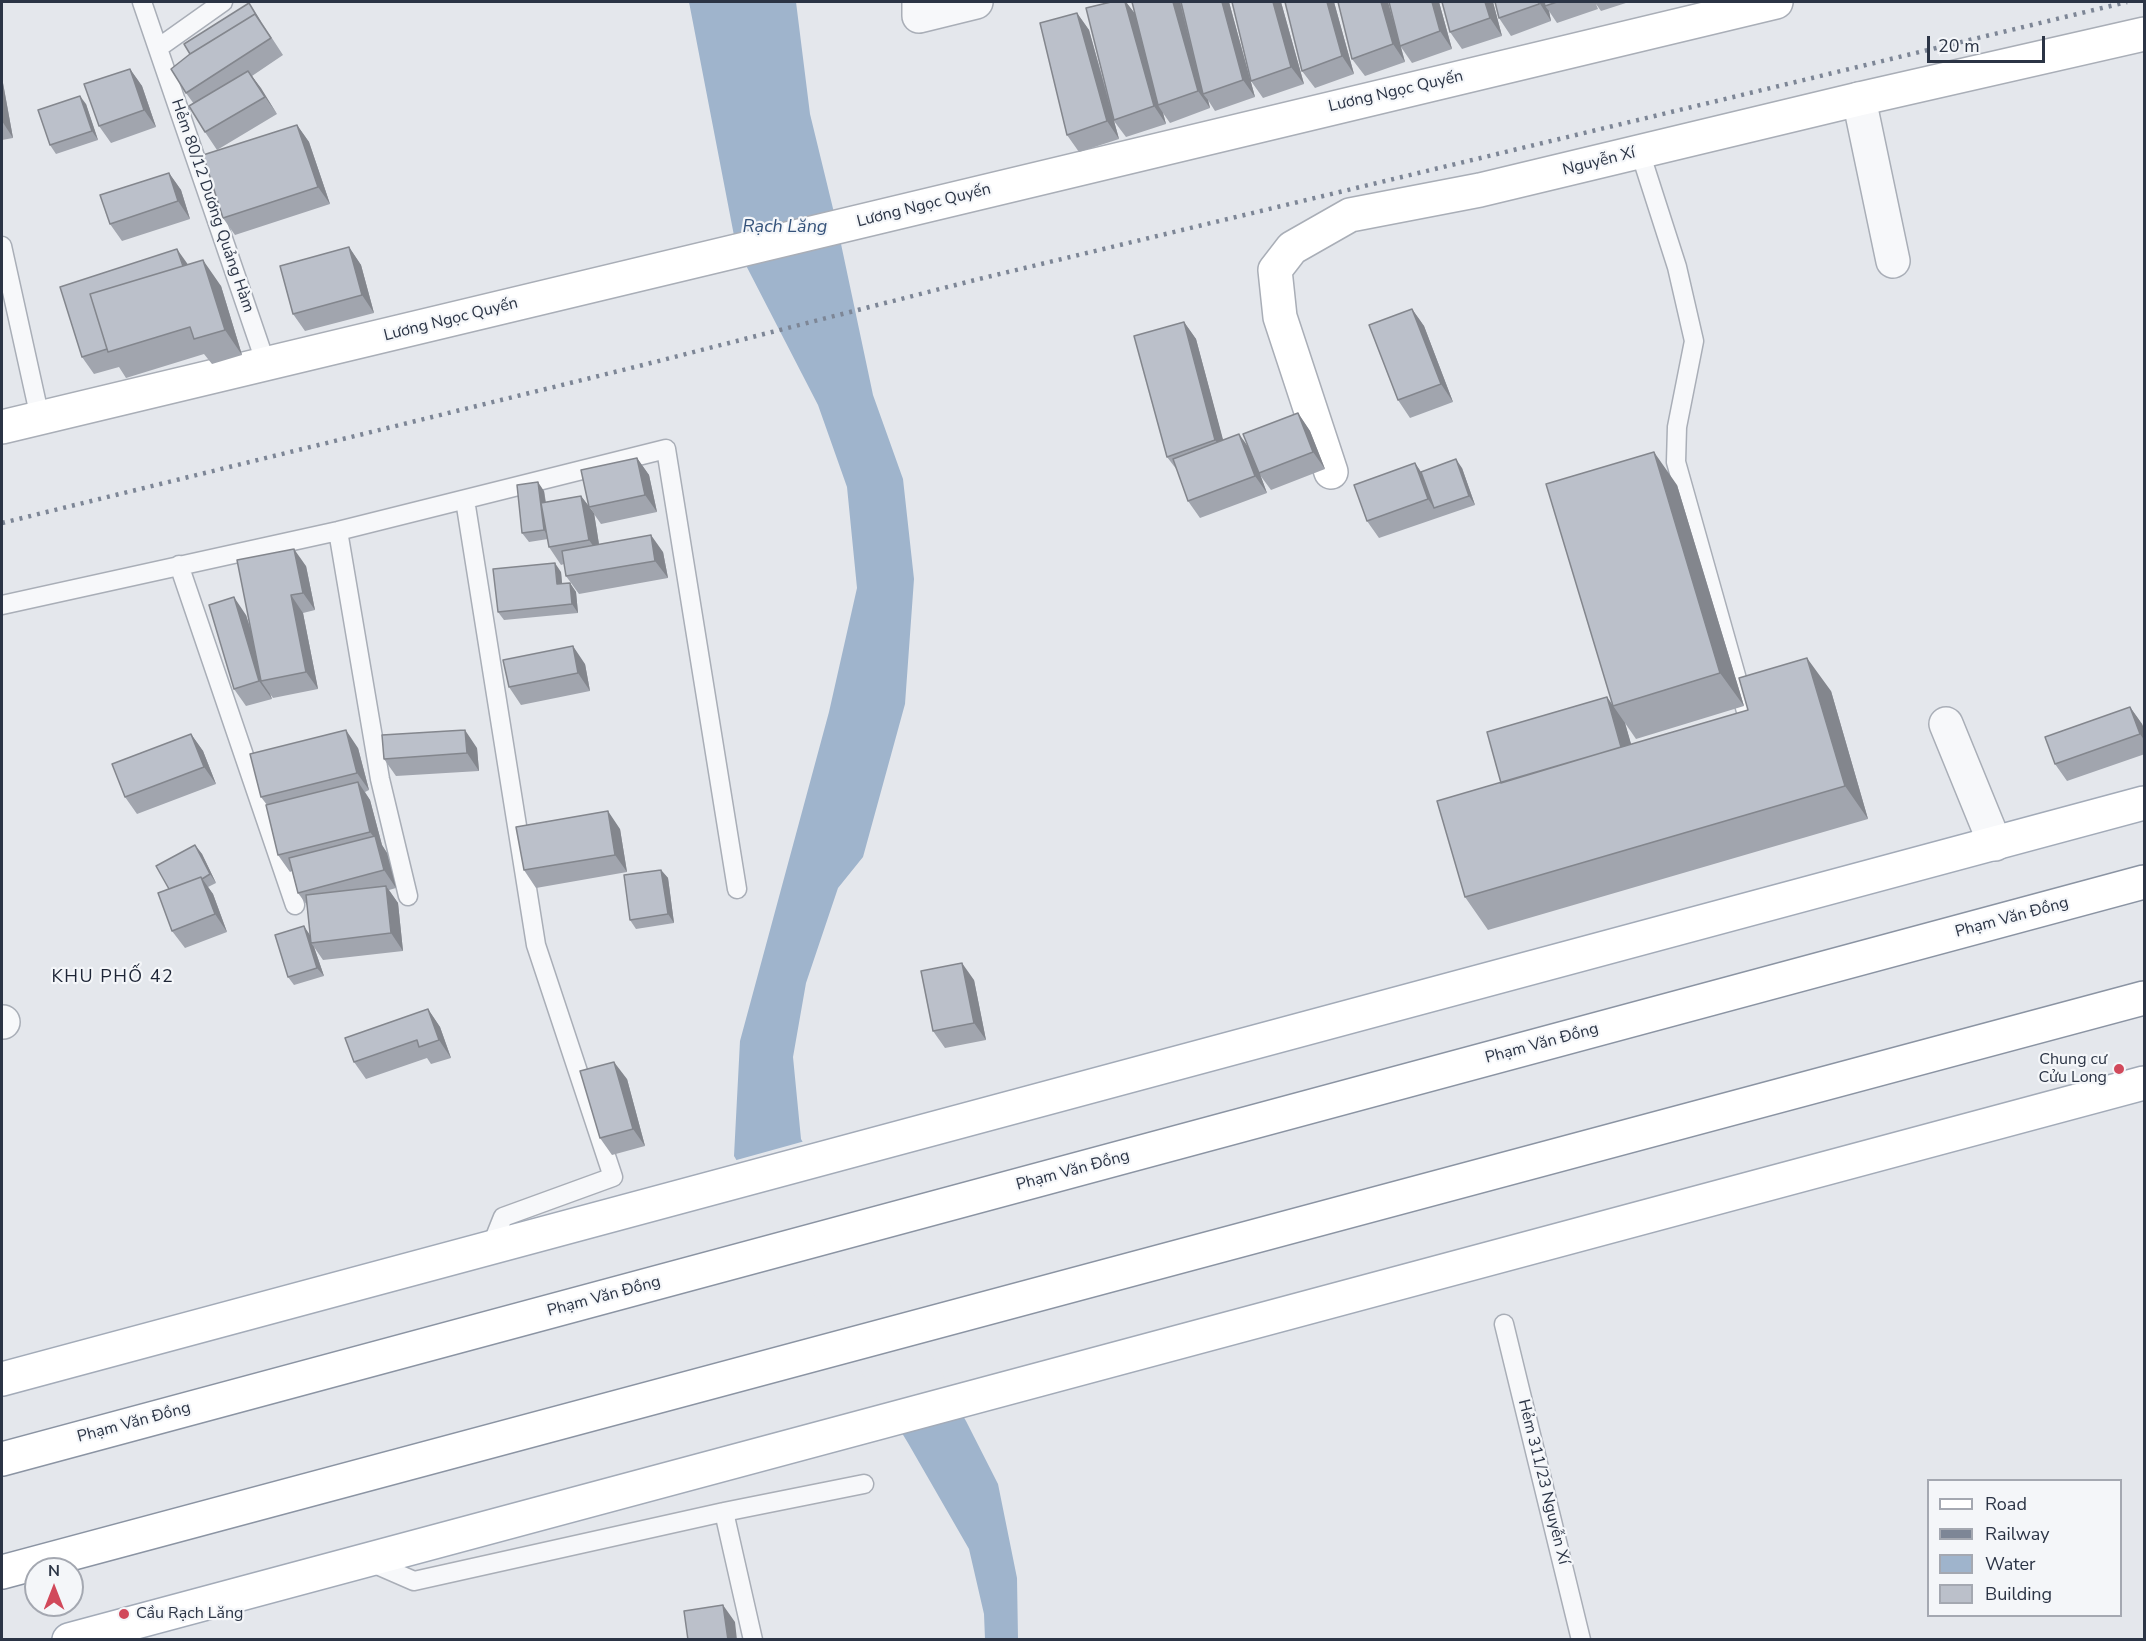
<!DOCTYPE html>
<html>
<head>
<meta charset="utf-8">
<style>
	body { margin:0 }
	#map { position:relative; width:2146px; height:1641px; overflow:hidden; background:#e4e7ec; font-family:"Nunito Sans",sans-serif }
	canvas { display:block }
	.frame { position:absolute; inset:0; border:3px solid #2b3445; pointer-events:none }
	.legend { position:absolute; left:1927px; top:1479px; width:195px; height:138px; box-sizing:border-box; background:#f4f6f9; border:2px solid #a4a8b1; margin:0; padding:8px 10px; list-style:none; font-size:18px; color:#2b3445 }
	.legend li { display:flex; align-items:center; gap:12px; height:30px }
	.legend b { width:30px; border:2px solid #a4a8b1 }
	.north { position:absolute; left:24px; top:1557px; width:60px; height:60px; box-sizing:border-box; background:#f4f6f9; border:2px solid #a4a8b1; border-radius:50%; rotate:0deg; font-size:16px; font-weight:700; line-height:24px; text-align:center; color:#2b3445 }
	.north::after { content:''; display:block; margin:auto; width:21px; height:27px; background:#d1495b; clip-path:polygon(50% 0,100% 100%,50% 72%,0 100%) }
	.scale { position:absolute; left:1927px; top:36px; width:118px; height:27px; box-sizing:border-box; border:3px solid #2b3445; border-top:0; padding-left:8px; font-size:18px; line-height:21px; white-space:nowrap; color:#2b3445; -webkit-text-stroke:4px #f4f6f9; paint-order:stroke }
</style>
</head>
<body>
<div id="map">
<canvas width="2146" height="1641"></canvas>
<div class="frame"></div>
<ul class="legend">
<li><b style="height:8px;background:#fff"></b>Road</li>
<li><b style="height:8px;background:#7d8696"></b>Railway</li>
<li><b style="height:16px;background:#9fb4cc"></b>Water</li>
<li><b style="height:16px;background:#bbc0ca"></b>Building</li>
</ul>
<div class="north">N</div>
<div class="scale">20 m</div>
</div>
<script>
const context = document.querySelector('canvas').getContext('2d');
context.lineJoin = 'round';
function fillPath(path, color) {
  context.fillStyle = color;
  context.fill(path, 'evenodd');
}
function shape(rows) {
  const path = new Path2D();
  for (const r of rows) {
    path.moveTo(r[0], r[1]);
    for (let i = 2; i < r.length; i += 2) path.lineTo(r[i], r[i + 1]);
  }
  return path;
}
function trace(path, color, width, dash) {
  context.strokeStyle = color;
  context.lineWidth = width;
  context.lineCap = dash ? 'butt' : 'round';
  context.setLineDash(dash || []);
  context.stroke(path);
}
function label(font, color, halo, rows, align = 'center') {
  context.font = font + ' "Nunito Sans",sans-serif';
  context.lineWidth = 4.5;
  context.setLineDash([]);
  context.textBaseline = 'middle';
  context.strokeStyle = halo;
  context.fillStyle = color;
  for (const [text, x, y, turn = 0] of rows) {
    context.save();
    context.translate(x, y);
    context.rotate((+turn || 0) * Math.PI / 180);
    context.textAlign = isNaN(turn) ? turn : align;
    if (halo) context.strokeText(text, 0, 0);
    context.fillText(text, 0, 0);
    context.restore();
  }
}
fillPath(shape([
	[689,2,796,2,810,114,837,225,873,395,903,479,914,579,905,704,863,857,838,888,806,983,793,1057,801,1139,966,1421,998,1484,1017,1578,1018,1639,985,1639,984,1614,969,1549,908,1443,734,1156,740,1041,829,712,857,588,847,487,818,405,736,246]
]), '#9fb4cc');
fillPath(shape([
	[805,1141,967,1416,899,1434,733,1161]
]), '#e4e7ec');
const lane = shape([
	[142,2,266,364],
	[158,48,223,2],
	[1640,152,1677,267,1694,341,1677,427,1676,462,1751,729],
	[2,246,40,418],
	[465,500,536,945,613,1177,503,1217,491,1247],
	[338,531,380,779,408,896],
	[179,565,295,905],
	[2,605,338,531,666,449,737,889],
	[1504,1324,1581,1640],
	[724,1512,753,1640],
	[368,1561,414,1581,724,1512,864,1484]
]);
const street = shape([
	[919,2,919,16,976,2],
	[1859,99,1893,261],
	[1946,724,1995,844],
	[2,1022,3,1022]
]);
const secondary = shape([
	[2,427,1776,2],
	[1331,472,1280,317,1275,270,1292,248,1350,215,1480,190,1859,99,2144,34]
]);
const primary = shape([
	[2,1379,2144,803],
	[69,1640,2144,1083]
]);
const highway = shape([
	[2,1459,2144,882],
	[2,1572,2144,998]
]);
trace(lane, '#a9aeb7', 21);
trace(street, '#a9aeb7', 36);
trace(secondary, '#a9aeb7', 36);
trace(primary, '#a3abb8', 36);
trace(highway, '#8b94a3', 36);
trace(lane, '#f7f8fa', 18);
trace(street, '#f7f8fa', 33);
trace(secondary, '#fff', 33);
trace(primary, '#fff', 33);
trace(highway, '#fff', 33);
trace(shape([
	[2,523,639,366,979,279,2127,2]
]), '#7d8696', 4.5, [3, 6]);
fillPath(shape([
	[1111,2,1126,2,1135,14,1181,2,1229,2,1255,97,1215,111,1208,100,1210,108,1170,123,1163,113,1166,124,1126,137,1114,121,1119,139,1079,152,1067,135,1077,13,1089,30,1109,100],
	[1281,2,1304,84,1263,98,1251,81],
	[1334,2,1354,74,1315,88,1302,71],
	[1338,2,1388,2,1394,23,1389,2,1439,2,1452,49,1412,63,1401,47,1405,62,1365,76,1352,59],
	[1493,2,1502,36,1462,49,1450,32],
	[1495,2,1629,2,1601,11,1596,4,1598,9,1557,23,1549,11,1551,21,1511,36,1499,18],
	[249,3,283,55,252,76,277,114,217,150,205,132,194,104,186,93,190,54],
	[130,69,142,86,156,127,111,143,99,126],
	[2,77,13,138,2,140],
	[86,104,98,140,56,154,50,145],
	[297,125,309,142,330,204,235,235,223,218],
	[169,173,181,190,190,219,122,241,110,224],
	[349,247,361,265,374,313,305,331,293,314],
	[188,265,221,286,242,355,212,364,204,354,126,378,119,367,94,374,82,357],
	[1412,309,1424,326,1453,402,1410,418,1398,400],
	[1184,322,1196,339,1223,441,1249,447,1298,413,1310,431,1325,469,1271,490,1260,475,1267,493,1200,518,1188,501,1177,470,1167,457],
	[637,458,649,475,657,512,601,524,589,507],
	[1415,463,1421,472,1462,468,1475,505,1379,538,1367,521],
	[1677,485,1744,706,1636,739,1625,723,1631,745,1831,691,1868,819,1488,930,1465,897,1607,697,1613,706],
	[544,491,546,502,581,496,594,513,599,544,663,552,668,578,579,594,566,576,564,564,561,565,549,547,548,539,529,542,522,533],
	[306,566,315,610,303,613,318,689,273,698,270,694,272,699,246,706,234,689,246,615,250,627],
	[561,572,562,584,570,583,576,592,578,613,504,620,498,612],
	[585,664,590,691,521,705,509,687],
	[2130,707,2142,724,2145,731,2145,754,2067,781,2055,764],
	[191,734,203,751,216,784,137,814,125,797],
	[358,748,369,790,365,792,370,800,382,845,387,853,396,888,389,890,398,903,403,951,323,960,314,947,324,976,294,985,288,977,310,935,307,905,298,893,292,871,290,872,278,855,267,805,261,797],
	[477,748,479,771,396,776,384,759],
	[620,829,627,872,536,888,524,870],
	[195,845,202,854,216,883,208,887,213,894,227,932,185,948,172,931,169,889],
	[661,870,668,878,674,923,636,929,630,920],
	[974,980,986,1040,945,1048,933,1031],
	[428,1009,440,1027,451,1058,431,1064,427,1058,366,1079,354,1062],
	[627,1079,645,1146,612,1155,600,1138]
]), '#a1a5ae');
fillPath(shape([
	[1125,2,1126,2,1136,15,1158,105,1163,113,1166,124,1154,106],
	[1173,2,1180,2,1203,94,1208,100,1210,108,1198,91],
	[1222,2,1229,2,1255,97,1243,80],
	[1273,2,1281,2,1304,84,1291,67],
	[1327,2,1334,2,1354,74,1342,56],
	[1381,2,1388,2,1405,62,1393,44],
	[1432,2,1439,2,1452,49,1440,31],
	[1485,2,1493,2,1502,36,1490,18],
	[1539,2,1546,2,1545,6,1549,11,1551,21],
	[1077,13,1089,30,1119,139,1107,121],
	[130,69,142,86,156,127,144,110],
	[248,71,261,88,277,114,265,97],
	[2,78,13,138,2,121],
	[80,96,86,104,98,140,92,131],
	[297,125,309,142,330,204,318,187],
	[169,173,181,190,190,219,178,201],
	[349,247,361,265,374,313,362,295],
	[177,249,189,266,187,276],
	[203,260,221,286,242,355,225,330],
	[1412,309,1424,326,1453,402,1441,384],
	[1184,322,1196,339,1228,458,1215,440],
	[1298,413,1310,431,1325,469,1313,452],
	[1239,434,1252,452,1267,493,1255,476],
	[1654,452,1677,485,1744,706,1720,673],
	[637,458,649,475,657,512,645,495],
	[1456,459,1462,468,1475,505,1469,496],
	[1415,463,1427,481,1434,508,1428,499],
	[538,482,544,491,550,539,544,530],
	[581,496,594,513,601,557,589,540],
	[651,535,663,552,668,578,655,561],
	[294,549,306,566,315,610,303,593],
	[555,563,561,572,563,593,557,584],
	[570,583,576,592,578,613,572,604],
	[291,595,303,613,318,689,306,672],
	[234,597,246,615,266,680,261,681,270,694,272,699,259,681],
	[573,646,585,664,590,691,578,673],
	[1807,658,1831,691,1868,819,1845,786],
	[1607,697,1625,723,1642,781,1624,756],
	[2130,707,2142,724,2145,731,2145,741,2140,734],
	[346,730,358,748,369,790,357,773],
	[465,730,477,748,479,771,467,753],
	[191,734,203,751,216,784,204,767],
	[358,782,370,800,382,845,387,853,396,888,384,870,376,840,370,832],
	[608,811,620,829,627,872,615,855],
	[195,845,202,854,216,883,210,874],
	[661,870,668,878,674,923,668,914],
	[201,877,213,894,227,932,215,914],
	[386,886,398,903,403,951,391,933],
	[304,926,310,935,311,943,314,947,324,976,317,968],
	[962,963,974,980,986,1040,974,1023],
	[428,1009,440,1027,451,1058,439,1040],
	[614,1062,627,1079,645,1146,633,1129],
	[723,1605,735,1622,737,1640,728,1640]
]), '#83868d');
const building = shape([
	[1111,2,1125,2,1154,106,1114,120,1086,8,1111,2],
	[1132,2,1173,2,1198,91,1158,105,1132,2],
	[1181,2,1222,2,1243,80,1203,94,1181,2],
	[1232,2,1273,2,1291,67,1251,81,1232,2],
	[1285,2,1327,2,1342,56,1302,71,1285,2],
	[1338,2,1381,2,1393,44,1352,59,1338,2],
	[1389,2,1432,2,1440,31,1400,46,1389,2],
	[1442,2,1485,2,1490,18,1450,32,1442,2],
	[1495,2,1539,2,1539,4,1499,18,1495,2],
	[1544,2,1557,2,1545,6,1544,2],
	[249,3,261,23,255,14,190,54,184,44,249,3],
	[1077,13,1107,121,1067,135,1040,23,1077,13],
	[255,14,271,38,186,93,171,69,190,54,255,14],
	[130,69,144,110,99,126,84,84,130,69],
	[248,71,265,97,205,132,189,106,248,71],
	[80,96,92,131,50,145,38,110,80,96],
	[297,125,318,187,223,218,203,155,297,125],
	[169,173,178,201,110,224,100,195,169,173],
	[349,247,362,295,293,314,280,266,349,247],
	[177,249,183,266,90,294,107,349,82,357,60,287,177,249],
	[203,260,225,330,194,339,190,327,108,352,90,294,203,260],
	[1412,309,1441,384,1398,400,1369,325,1412,309],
	[1184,322,1215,440,1167,457,1134,336,1184,322],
	[1298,413,1313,452,1259,473,1243,434,1298,413],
	[1239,434,1255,476,1188,501,1173,459,1239,434],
	[1654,452,1720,673,1613,706,1546,484,1654,452],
	[637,458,645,495,589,507,581,470,637,458],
	[1456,459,1469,496,1434,508,1421,472,1456,459],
	[1415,463,1428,499,1367,521,1354,485,1415,463],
	[538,482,544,530,522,533,517,485,538,482],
	[581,496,589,540,549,547,541,503,581,496],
	[651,535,655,561,566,576,562,551,651,535],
	[294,549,303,593,291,595,306,672,261,681,237,560,294,549],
	[555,563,557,584,570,583,572,604,498,612,493,569,555,563],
	[234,597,259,681,234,689,209,605,234,597],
	[573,646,578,673,509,687,503,660,573,646],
	[1807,658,1845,786,1465,897,1437,801,1748,710,1739,678,1807,658],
	[1607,697,1621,747,1501,783,1487,732,1607,697],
	[2130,707,2140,734,2055,764,2045,737,2130,707],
	[346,730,357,773,261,797,250,754,346,730],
	[465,730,467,753,384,759,382,735,465,730],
	[191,734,204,767,125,797,112,764,191,734],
	[358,782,370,832,278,855,266,805,358,782],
	[608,811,615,855,524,870,516,827,608,811],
	[375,836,384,870,298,893,289,858,375,836],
	[195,845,210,874,202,879,201,877,169,889,156,866,195,845],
	[661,870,668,914,630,920,624,875,661,870],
	[201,877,215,914,172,931,158,893,201,877],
	[386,886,391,933,311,943,306,895,386,886],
	[304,926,317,968,288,977,275,935,304,926],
	[962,963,974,1023,933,1031,921,971,962,963],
	[428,1009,439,1040,419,1047,417,1040,354,1062,345,1038,428,1009],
	[614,1062,633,1129,600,1138,580,1071,614,1062],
	[723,1605,728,1640,688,1640,684,1611,723,1605]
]);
fillPath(building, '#bbc0ca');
trace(building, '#83868d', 1.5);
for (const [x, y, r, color] of [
	[2119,1069,6,"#d1495b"],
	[124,1614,6,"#d1495b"]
]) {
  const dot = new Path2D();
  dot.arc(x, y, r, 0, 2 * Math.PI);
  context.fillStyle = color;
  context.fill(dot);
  trace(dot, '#f4f6f9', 2);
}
label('16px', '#2b3445', '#f4f6f9', [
	["Lương Ngọc Quyến",1396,92,-13],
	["Nguyễn Xí",1599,162,-14],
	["Hẻm 80/12 Dương Quảng Hàm",212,206,71],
	["Lương Ngọc Quyến",924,206,-14],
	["Lương Ngọc Quyến",451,320,-14],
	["Phạm Văn Đồng",2012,918,-15],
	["Phạm Văn Đồng",1542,1044,-15],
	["Phạm Văn Đồng",1073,1171,-15],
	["Phạm Văn Đồng",604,1297,-15],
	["Phạm Văn Đồng",134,1423,-15],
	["Hẻm 311/23 Nguyễn Xí",1543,1482,76]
]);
label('16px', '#2b3445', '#f4f6f9', [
	["Chung cư",2107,1060],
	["Cửu Long",2107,1078],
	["Cầu Rạch Lăng",136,1614,"left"]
], 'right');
label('italic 18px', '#34527a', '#f4f6f9', [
	["Rạch Lăng",785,228]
]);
context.letterSpacing = '1.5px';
label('18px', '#1d2536', '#f4f6f9', [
	["KHU PHỐ 42",113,978]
]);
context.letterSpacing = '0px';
</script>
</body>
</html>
